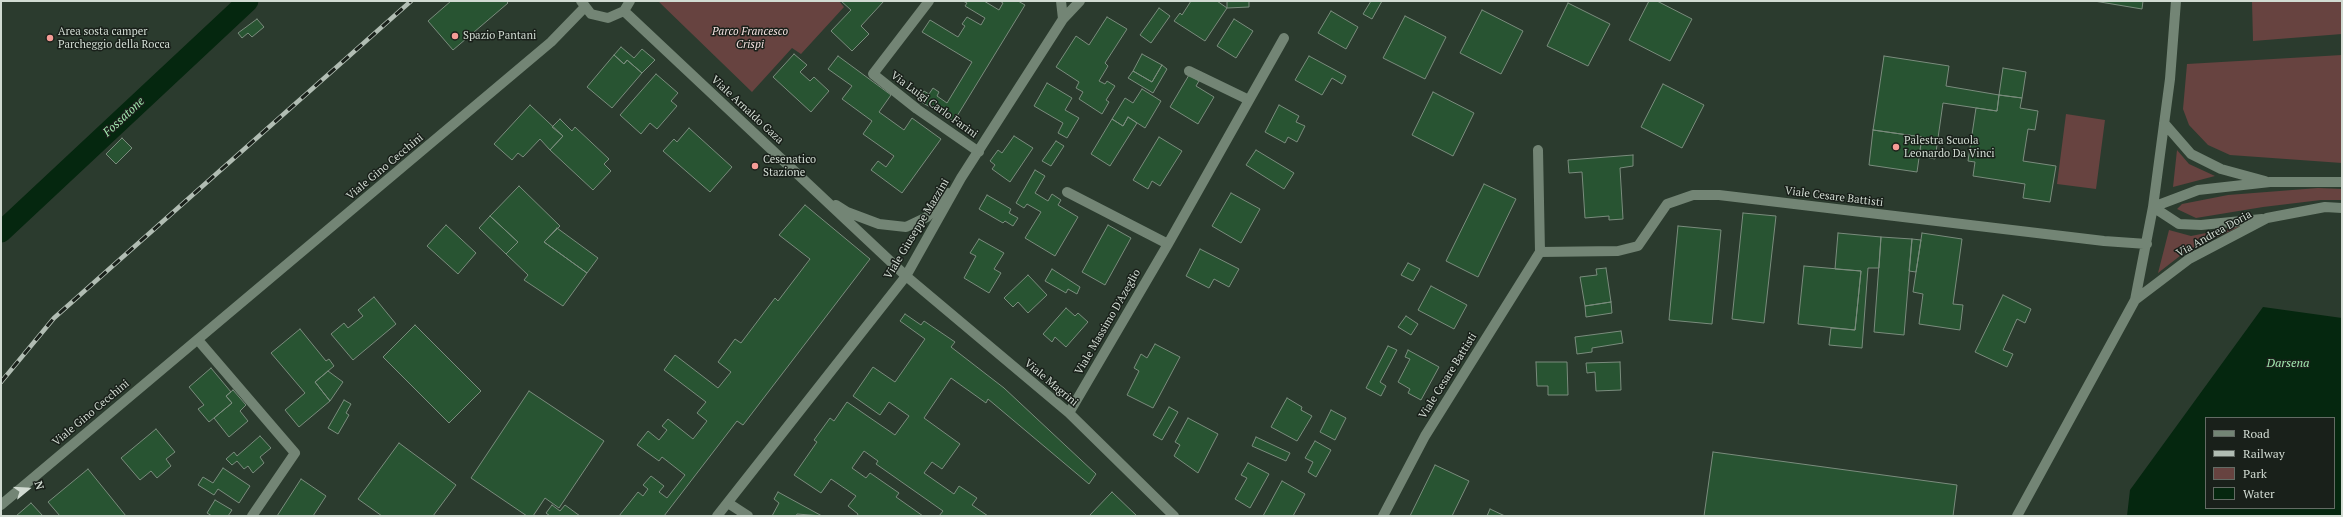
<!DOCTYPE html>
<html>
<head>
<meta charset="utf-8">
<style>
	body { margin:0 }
	#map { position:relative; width:2343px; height:517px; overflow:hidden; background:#2b3b2e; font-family:"PT Serif",serif }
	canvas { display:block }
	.frame { position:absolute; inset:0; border:2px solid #d1dbd2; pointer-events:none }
	.legend { position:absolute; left:2205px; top:417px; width:130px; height:92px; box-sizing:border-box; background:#19201a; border:1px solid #636b64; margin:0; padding:5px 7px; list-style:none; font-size:12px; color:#d1dbd2 }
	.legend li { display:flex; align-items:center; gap:8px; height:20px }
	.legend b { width:20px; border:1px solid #636b64 }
	.north { position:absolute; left:8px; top:469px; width:40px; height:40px; -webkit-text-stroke:3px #19201a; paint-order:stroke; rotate:72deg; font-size:11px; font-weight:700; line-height:16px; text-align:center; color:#d1dbd2 }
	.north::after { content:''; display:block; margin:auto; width:14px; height:18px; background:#d1dbd2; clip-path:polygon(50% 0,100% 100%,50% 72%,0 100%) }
</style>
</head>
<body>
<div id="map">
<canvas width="2343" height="517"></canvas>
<div class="frame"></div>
<ul class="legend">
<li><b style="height:5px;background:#738575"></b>Road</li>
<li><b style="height:5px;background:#b1bdb3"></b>Railway</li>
<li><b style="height:11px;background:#674340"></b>Park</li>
<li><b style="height:11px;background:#05270f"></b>Water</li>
</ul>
<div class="north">N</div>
</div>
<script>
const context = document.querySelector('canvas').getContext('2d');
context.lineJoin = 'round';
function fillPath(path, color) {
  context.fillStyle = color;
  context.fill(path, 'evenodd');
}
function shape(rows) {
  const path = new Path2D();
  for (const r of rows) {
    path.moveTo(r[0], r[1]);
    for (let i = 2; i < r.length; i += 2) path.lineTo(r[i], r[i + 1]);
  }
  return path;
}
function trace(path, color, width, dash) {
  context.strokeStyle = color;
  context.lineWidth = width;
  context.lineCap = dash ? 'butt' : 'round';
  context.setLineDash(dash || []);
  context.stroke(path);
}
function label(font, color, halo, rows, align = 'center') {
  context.font = font + ' "PT Serif",serif';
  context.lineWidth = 3;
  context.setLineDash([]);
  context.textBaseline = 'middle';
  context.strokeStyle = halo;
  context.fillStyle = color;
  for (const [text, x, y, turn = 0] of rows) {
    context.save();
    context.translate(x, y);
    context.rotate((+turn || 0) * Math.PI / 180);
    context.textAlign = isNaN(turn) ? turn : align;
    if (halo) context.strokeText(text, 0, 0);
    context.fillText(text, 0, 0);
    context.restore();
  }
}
fillPath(shape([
	[658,1,839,1,844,7,801,54,792,48,752,92],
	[2252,1,2342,1,2342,34,2253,41],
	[2342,55,2342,163,2230,155,2208,145,2189,125,2183,109,2187,64],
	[2066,114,2105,120,2096,189,2057,184],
	[2177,150,2189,164,2215,176,2173,187],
	[2318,188,2342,189,2342,200,2321,200,2263,207,2196,218,2177,209,2182,204,2228,195],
	[2241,226,2185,252,2158,273,2169,230,2191,236]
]), '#674340');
fillPath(shape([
	[2263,307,2342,318,2342,516,2127,516,2130,490],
	[2206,418,2334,418,2334,508,2206,508]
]), '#05270f');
trace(shape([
	[1,232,248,1]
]), '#05270f', 21);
const building = shape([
	[451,1,506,1,508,3,453,50,428,21,451,1],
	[841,1,884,1,861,26,869,34,852,51,831,31,851,10,841,1],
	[963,1,984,1,999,10,1003,3,1000,1,1018,1,1025,5,954,121,918,100,924,91,929,94,933,88,939,92,937,96,947,103,972,62,922,32,930,20,958,37,965,26,962,24,967,17,981,25,985,18,965,6,967,3,963,1],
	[1191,1,1217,1,1227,8,1205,41,1174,21,1180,13,1182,15,1191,1],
	[1227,1,1249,1,1249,7,1227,8,1227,1],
	[1371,1,1382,1,1372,19,1363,14,1371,1],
	[1649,1,1657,1,1692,19,1670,61,1629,40,1649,1],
	[2094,1,2143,1,2142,9,2094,1],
	[1568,3,1610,24,1588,66,1547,46,1568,3],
	[1159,8,1170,16,1151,43,1140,35,1159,8],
	[1482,10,1523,31,1501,74,1460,53,1482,10],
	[1331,11,1358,27,1346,49,1318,33,1331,11],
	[1405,16,1446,37,1425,79,1383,58,1405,16],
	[1107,17,1127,29,1105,63,1108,66,1099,81,1105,84,1107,81,1115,86,1106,100,1109,102,1102,114,1079,99,1083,92,1076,88,1079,82,1056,67,1076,36,1089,45,1107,17],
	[257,19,264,27,252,37,248,33,242,38,238,33,257,19],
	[1234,19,1253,31,1236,58,1217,46,1234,19],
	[621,47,634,58,642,49,655,60,642,73,627,60,624,64,614,55,621,47],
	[794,54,807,65,800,72,810,81,814,77,829,91,811,112,773,77,794,54],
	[1142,54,1162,65,1152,82,1133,71,1142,54],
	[614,55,624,64,627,60,642,73,612,108,587,87,614,55],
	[838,56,891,95,879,112,904,130,912,118,941,139,902,193,871,170,878,161,886,167,894,156,863,134,872,121,842,99,852,86,828,69,838,56],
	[1309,56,1346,76,1342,84,1332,78,1322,95,1295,80,1309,56],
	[1884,56,1949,66,1946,86,1999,95,1997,111,1943,103,1935,159,1919,156,1922,137,1873,130,1884,56],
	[1162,65,1167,69,1153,93,1128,78,1133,71,1152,82,1162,65],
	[2003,68,2026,72,2022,98,1999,95,2003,68],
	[656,74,678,93,671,101,677,106,657,129,650,123,641,134,620,115,656,74],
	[1189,75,1199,81,1196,86,1214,97,1198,124,1170,107,1189,75],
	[1047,83,1072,98,1065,110,1079,118,1067,138,1058,133,1063,123,1034,106,1047,83],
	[1663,84,1704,105,1682,148,1641,127,1663,84],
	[1142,89,1161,101,1145,128,1128,117,1123,126,1112,119,1125,98,1133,103,1142,89],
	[1433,92,1474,113,1453,156,1412,135,1433,92],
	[1999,95,2022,98,2020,108,2038,111,2035,130,2028,129,2023,161,2056,166,2050,202,2023,198,2025,184,1973,176,1975,162,1968,161,1976,108,1997,111,1999,95],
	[530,105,563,136,550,150,540,139,523,157,518,153,512,160,494,144,530,105],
	[1279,105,1299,116,1296,122,1305,126,1297,142,1288,137,1285,143,1265,132,1279,105],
	[1128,117,1137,123,1110,166,1091,154,1112,119,1123,126,1128,117],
	[560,119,572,131,575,127,609,159,604,164,611,171,593,190,550,150,563,136,552,127,560,119],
	[689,128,732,167,710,192,663,151,674,139,677,142,689,128],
	[1873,130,1922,137,1917,172,1869,165,1873,130],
	[1014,136,1033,148,1010,182,992,169,995,165,990,161,998,150,1002,153,1014,136],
	[1159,137,1182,151,1160,186,1152,181,1148,189,1133,180,1159,137],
	[122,138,132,148,116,164,106,154,122,138],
	[1056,141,1064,146,1051,166,1042,161,1056,141],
	[1256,150,1294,173,1284,189,1246,165,1256,150],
	[1633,155,1633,166,1620,168,1623,219,1609,220,1609,216,1585,218,1582,172,1569,173,1568,160,1633,155],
	[1035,170,1045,176,1035,193,1048,201,1052,194,1061,200,1058,205,1078,217,1055,256,1025,238,1041,212,1027,204,1024,208,1016,203,1035,170],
	[1484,184,1516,199,1478,277,1446,261,1484,184],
	[519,186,560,226,544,242,587,273,563,306,524,280,528,275,506,254,518,242,490,216,519,186],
	[1231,193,1260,209,1241,243,1212,226,1231,193],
	[987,195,1011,209,1009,213,1018,218,1013,226,1005,221,1003,223,979,209,987,195],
	[805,205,870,259,743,425,737,421,664,516,619,516,638,492,643,496,648,489,643,485,651,476,664,486,659,492,667,498,685,475,662,457,659,461,637,445,648,431,659,440,667,430,662,426,668,419,693,439,707,421,697,413,706,402,664,370,675,355,718,388,731,372,718,362,735,339,741,343,775,298,778,301,810,259,779,235,805,205],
	[1743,213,1776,216,1764,323,1732,319,1743,213],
	[490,216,518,242,506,254,479,228,490,216],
	[446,225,476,253,458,274,427,246,446,225],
	[1108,225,1131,238,1105,285,1082,272,1108,225],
	[1678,226,1721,230,1712,324,1669,320,1678,226],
	[557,228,598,258,587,273,544,242,557,228],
	[1838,233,1881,237,1879,268,1868,268,1862,348,1829,345,1831,328,1855,330,1861,271,1835,269,1838,233],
	[1922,233,1962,239,1953,304,1963,305,1960,330,1919,324,1923,294,1913,292,1922,233],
	[1881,237,1912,239,1904,335,1874,332,1881,237],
	[979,239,1004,253,994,269,1001,273,989,293,964,278,976,256,970,253,979,239],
	[1912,239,1921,240,1916,272,1909,271,1912,239],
	[1200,249,1239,269,1229,287,1214,279,1209,288,1186,276,1200,249],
	[1408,263,1420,269,1413,281,1401,275,1408,263],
	[1804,266,1861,271,1855,330,1798,324,1804,266],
	[1606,268,1611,302,1585,306,1580,277,1597,275,1596,269,1606,268],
	[1052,269,1080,287,1077,294,1068,289,1066,293,1045,281,1052,269],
	[1028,275,1047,295,1028,313,1018,302,1013,307,1004,298,1028,275],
	[1431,286,1467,305,1454,329,1418,310,1431,286],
	[2003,295,2031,309,2025,323,2017,319,2003,350,2013,354,2007,367,1975,352,2003,295],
	[374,297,396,324,353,360,331,334,344,323,348,328,363,316,358,310,374,297],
	[1611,302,1612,313,1586,317,1585,306,1611,302],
	[1066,308,1075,316,1078,313,1088,322,1066,347,1055,337,1052,342,1043,334,1066,308],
	[905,314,921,325,924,321,955,342,951,347,1004,388,1096,474,1089,484,988,399,986,403,951,378,924,418,960,444,942,469,932,462,924,473,954,494,959,486,977,498,972,505,988,516,939,516,943,511,876,464,878,461,864,451,852,468,866,478,870,473,899,493,896,497,923,516,857,516,858,514,848,506,856,496,831,479,821,493,794,475,817,442,814,440,830,418,834,421,847,402,895,435,909,416,889,402,880,415,853,396,873,367,895,382,925,339,900,321,905,314],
	[1406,316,1418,324,1411,335,1398,327,1406,316],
	[415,325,481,391,449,423,383,357,415,325],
	[300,329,326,361,329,359,334,366,315,382,330,401,299,427,285,410,305,393,271,353,300,329],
	[1621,331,1623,343,1592,348,1592,352,1577,354,1575,337,1621,331],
	[1155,344,1180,357,1153,408,1127,395,1139,371,1134,368,1141,354,1147,358,1155,344],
	[1388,346,1397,350,1380,382,1386,386,1381,396,1366,388,1388,346],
	[1408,350,1439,367,1421,400,1408,393,1410,389,1398,382,1410,359,1405,357,1408,350],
	[1536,362,1567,362,1568,395,1548,395,1548,386,1537,386,1536,362],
	[1620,362,1621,390,1596,391,1595,372,1587,373,1586,363,1620,362],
	[211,368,231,392,226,396,232,403,209,422,198,409,204,405,189,387,211,368],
	[328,371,343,382,330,401,315,382,328,371],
	[233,390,246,405,240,411,248,421,229,437,214,418,232,403,226,396,233,390],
	[529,391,604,441,559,508,545,498,533,516,527,516,471,478,529,391],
	[1287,398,1302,407,1301,410,1312,416,1297,441,1271,427,1287,398],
	[344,400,351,404,346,413,349,415,338,434,328,428,344,400],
	[1169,407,1178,412,1162,440,1153,435,1169,407],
	[1331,410,1346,418,1335,440,1320,432,1331,410],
	[1188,418,1218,434,1198,473,1174,456,1180,445,1175,442,1188,418],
	[156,429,175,452,166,459,171,466,157,478,151,471,140,480,121,458,156,429],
	[260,436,271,448,260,457,264,463,253,473,248,466,244,469,237,461,232,465,226,459,234,452,237,456,260,436],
	[1256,437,1290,453,1286,461,1252,446,1256,437],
	[1315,441,1331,450,1316,477,1308,472,1313,462,1305,458,1315,441],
	[399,443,456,485,433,516,382,516,358,499,399,443],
	[1713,452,1957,485,1953,516,1704,516,1713,452],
	[1248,463,1269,474,1250,508,1235,499,1247,478,1241,475,1248,463],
	[1435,465,1469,481,1452,516,1410,516,1435,465],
	[223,468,250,486,239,503,218,489,214,495,198,485,203,477,213,483,223,468],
	[88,469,126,516,60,516,48,502,88,469],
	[301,479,326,496,313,516,277,516,301,479],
	[1282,481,1305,494,1293,516,1263,516,1282,481],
	[778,492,822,516,797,514,796,516,772,516,779,503,774,499,778,492],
	[1112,492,1137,516,1089,516,1112,492],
	[215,500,232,510,228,516,212,516,207,513,215,500],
	[31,503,43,516,16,516,31,503],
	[552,505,560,511,565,505,580,516,550,516,546,513,552,505],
	[1490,509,1505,516,1487,516,1490,509]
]);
fillPath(building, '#285432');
trace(building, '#7a8c7d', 1);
trace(shape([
	[581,1,591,14,608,18,624,11,630,1],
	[929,1,873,74,917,109,979,152],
	[1061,1,1063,19],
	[624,11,906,276,1069,413,1174,516],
	[1189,71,1249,100],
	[2164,123,2191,154,2221,169,2265,181],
	[1067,192,1168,244],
	[836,205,847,212,879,224,906,227,927,217,948,193],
	[2153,207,2198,190,2270,182,2342,182],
	[2153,207,2179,224,2201,225,2262,219],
	[1540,252,1618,251,1638,246,1667,204,1693,195,1719,195,2104,241,2147,244],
	[2135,300,2189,259,2267,218,2325,207,2342,208],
	[198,340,295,453,252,516],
	[1069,413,1168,244,1284,38],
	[728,503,748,516],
	[1,505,551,42,584,8],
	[717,516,906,276,961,178,1063,19,1080,1],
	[1383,516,1425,436,1540,252,1538,150],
	[2017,516,2135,300,2153,207,2170,79,2176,1]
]), '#738575', 10);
const rail = shape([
	[1,382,54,318,411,1]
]);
trace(rail, '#b1bdb3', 4.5);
trace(rail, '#19201a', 3, [9]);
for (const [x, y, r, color] of [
	[455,36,4,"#f59c96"],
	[50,38,4,"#f59c96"],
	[1896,147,4,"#f59c96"],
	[755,166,4,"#f59c96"]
]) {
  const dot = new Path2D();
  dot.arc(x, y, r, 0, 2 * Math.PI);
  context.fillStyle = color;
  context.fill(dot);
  trace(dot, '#19201a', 1.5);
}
label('11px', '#d1dbd2', '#19201a', [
	["Area sosta camper",58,32],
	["Parcheggio della Rocca",58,45],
	["Spazio Pantani",463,36],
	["Palestra Scuola",1904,141],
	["Leonardo Da Vinci",1904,154],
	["Cesenatico",763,160],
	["Stazione",763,173]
], 'left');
label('italic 11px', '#f2dfde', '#19201a', [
	["Parco Francesco",750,32],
	["Crispi",750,45]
]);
label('11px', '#d1dbd2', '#19201a', [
	["Via Luigi Carlo Farini",934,105,36],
	["Viale Arnaldo Gaza",747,110,43],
	["Viale Gino Cecchini",385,167,-40],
	["Viale Cesare Battisti",1834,197,7],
	["Viale Giuseppe Mazzini",917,229,-59],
	["Via Andrea Doria",2214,234,-29],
	["Viale Massimo D'Azeglio",1108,322,-60],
	["Viale Cesare Battisti",1448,376,-58],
	["Viale Magrini",1051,383,40],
	["Viale Gino Cecchini",91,413,-40]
]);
label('italic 12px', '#a1e7ae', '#19201a', [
	["Fossatone",124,117,-43],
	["Darsena",2288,364]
]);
</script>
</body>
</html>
